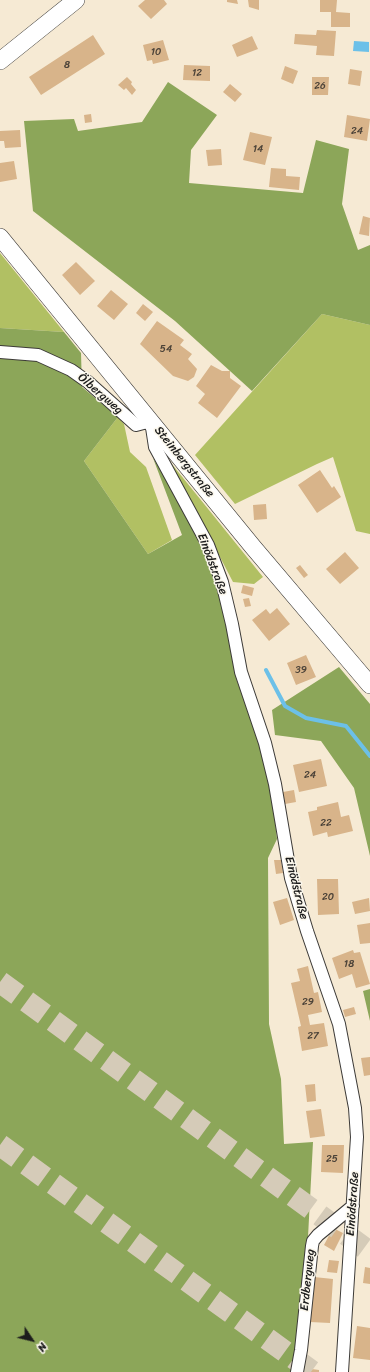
<!DOCTYPE html>
<html>
<head>
<meta charset="utf-8">
<style>
	body { margin:0 }
	#map { position:relative; width:370px; height:1372px; overflow:hidden; background:#f6ead4; font-family:Sriracha,sans-serif }
	canvas { display:block }
	.north { position:absolute; left:12px; top:1320px; width:40px; height:40px; -webkit-text-stroke:3px #fbf7ec; paint-order:stroke; rotate:125deg; font-size:11px; font-weight:700; line-height:16px; text-align:center; color:#1c1c1c }
	.north::after { content:''; display:block; margin:auto; width:14px; height:18px; background:#1c1c1c; clip-path:polygon(50% 0,100% 100%,50% 72%,0 100%) }
</style>
</head>
<body>
<div id="map">
<canvas width="370" height="1372"></canvas>
<div class="north">N</div>
</div>
<script>
const context = document.querySelector('canvas').getContext('2d');
context.lineJoin = 'round';
function fillPath(path, color) {
  context.fillStyle = color;
  context.fill(path, 'evenodd');
}
function shape(rows) {
  const path = new Path2D();
  for (const r of rows) {
    path.moveTo(r[0], r[1]);
    for (let i = 2; i < r.length; i += 2) path.lineTo(r[i], r[i + 1]);
  }
  return path;
}
function trace(path, color, width, dash) {
  context.strokeStyle = color;
  context.lineWidth = width;
  context.lineCap = dash ? 'butt' : 'round';
  context.setLineDash(dash || []);
  context.stroke(path);
}
function label(font, color, halo, rows, align = 'center') {
  context.font = font + ' Sriracha,sans-serif';
  context.lineWidth = 3;
  context.setLineDash([]);
  context.textBaseline = 'middle';
  context.strokeStyle = halo;
  context.fillStyle = color;
  for (const [text, x, y, turn = 0] of rows) {
    context.save();
    context.translate(x, y);
    context.rotate((+turn || 0) * Math.PI / 180);
    context.textAlign = isNaN(turn) ? turn : align;
    if (halo) context.strokeText(text, 0, 0);
    context.fillText(text, 0, 0);
    context.restore();
  }
}
fillPath(shape([
	[0,253,64,332,0,328],
	[322,314,370,325,370,534,356,531,333,457,317,464,235,504,195,455],
	[118,417,124,424,130,452,146,467,172,540,148,554,84,461],
	[171,463,263,577,254,584,233,582]
]), '#b1c063');
fillPath(shape([
	[168,82,217,115,191,150,189,183,303,193,316,140,349,149,342,204,358,250,370,245,370,325,322,314,252,391,175,321,33,211,24,121,74,119,78,131,142,122],
	[0,328,64,332,81,353,82,387,118,417,84,461,148,554,182,535,153,458,183,508,217,581,237,681,258,736,271,783,277,839,268,858,269,1024,281,1079,284,1144,313,1142,308,1237,297,1350,293,1372,0,1372],
	[339,667,370,704,370,856,354,788,321,741,275,735,272,710],
	[370,989,370,1021,363,991]
]), '#8ca659');
fillPath(shape([
	[354,41,369,42,369,52,353,51]
]), '#6cc0e8');
trace(shape([
	[266,670,285,706,306,718,346,726,370,756]
]), '#6cc0e8', 4);
fillPath(shape([
	[145,0,164,0,167,4,151,19,138,6],
	[227,0,237,0,238,4,227,2],
	[248,0,259,0,259,10,249,7],
	[320,0,337,0,336,12,350,13,350,27,331,27,331,12,320,12],
	[317,30,336,31,334,56,316,55,317,46,294,44,295,34,316,35],
	[93,35,105,54,41,95,29,77],
	[252,36,258,49,237,57,232,45],
	[163,40,169,60,153,64,152,60,147,61,143,45],
	[184,65,210,66,210,81,183,80],
	[285,66,298,71,293,84,281,79],
	[350,69,362,71,360,86,348,84],
	[127,77,132,82,131,84,136,90,132,95,126,88,124,90,118,85],
	[312,77,329,77,328,95,312,95],
	[230,84,242,94,235,102,223,92],
	[91,114,92,122,85,123,84,115],
	[347,115,370,119,367,141,344,137],
	[20,130,21,147,5,148,4,141,0,141,0,131],
	[250,132,272,137,265,165,243,160],
	[221,149,222,165,208,166,206,150],
	[14,161,17,179,0,182,0,163],
	[271,168,286,169,286,176,300,177,299,190,269,187],
	[363,216,370,218,369,236,359,234],
	[76,262,95,281,80,295,62,275],
	[111,290,128,304,114,320,97,306],
	[143,304,153,312,145,321,136,313],
	[157,321,184,340,180,345,192,354,188,359,197,369,194,377,188,381,173,376,140,344],
	[211,365,222,371,230,371,230,378,241,386,217,418,198,403,205,394,196,386],
	[320,470,332,488,334,486,341,497,317,513,298,485],
	[266,504,267,519,254,520,253,505],
	[345,552,359,568,340,584,326,569],
	[300,565,308,575,304,578,296,568],
	[243,585,254,588,252,596,241,593],
	[249,598,251,606,245,607,243,599],
	[277,608,290,624,269,641,252,620,266,609,270,614],
	[306,655,316,677,296,685,287,663],
	[321,759,327,786,299,792,293,765],
	[294,790,296,802,285,804,283,792],
	[338,802,341,817,349,815,353,831,328,837,327,832,313,836,308,812,317,810,317,807],
	[274,860,281,860,283,873,276,874],
	[317,879,338,879,339,914,318,915],
	[287,898,294,920,280,925,273,902],
	[369,898,370,911,355,914,352,902],
	[370,923,370,943,360,944,357,925],
	[353,950,354,953,360,952,370,984,356,988,352,974,339,979,332,958],
	[308,966,314,993,318,992,322,1012,308,1015,310,1025,324,1023,328,1046,302,1051,298,1027,301,1026,291,983,300,981,297,969],
	[354,1007,356,1014,345,1017,343,1010],
	[370,1057,370,1075,364,1076,361,1058],
	[315,1084,316,1101,307,1102,305,1085],
	[321,1109,325,1136,310,1138,306,1111],
	[322,1145,344,1145,343,1173,321,1172],
	[333,1228,343,1233,334,1251,324,1245],
	[329,1260,339,1261,337,1273,327,1272],
	[365,1267,370,1268,370,1284,363,1283],
	[314,1277,333,1279,330,1323,310,1322],
	[357,1326,370,1328,370,1360,353,1358],
	[305,1368,319,1370,319,1372,304,1372]
]), '#d8b48a');
trace(shape([
	[0,982,370,1252],
	[0,1145,313,1372]
]), '#d5cbb8', 22, [22, 11]);
const minor = shape([
	[0,352,38,355,71,370,88,382,136,425,151,421,155,447,208,545,222,582,232,624,241,672,265,743,275,784,291,878,307,931,339,1024,355,1108,357,1137,342,1372],
	[297,1372,301,1350,312,1246,313,1241,318,1235,353,1206]
]);
const secondary = shape([
	[0,61,76,0],
	[0,237,253,547,370,685]
]);
trace(minor, '#3d3b38', 14);
trace(secondary, '#3d3b38', 18);
trace(minor, '#fff', 12);
trace(secondary, '#fff', 17);
label('10px', '#4b4238', null, [
	["10",156,52],
	["8",67,65],
	["12",197,73],
	["26",320,86],
	["24",357,131],
	["14",258,149],
	["54",166,349],
	["39",301,670],
	["24",310,775],
	["22",326,823],
	["20",328,897],
	["18",349,964],
	["29",308,1002],
	["27",313,1036],
	["25",332,1159]
]);
label('12px', '#1c1c1c', '#fbf7ec', [
	["Ölbergweg",100,394,41],
	["Steinbergstraße",184,462,51],
	["Einödstraße",212,564,69],
	["Einödstraße",296,888,76],
	["Einödstraße",353,1204,-86],
	["Erdbergweg",308,1280,-84]
]);
</script>
</body>
</html>
